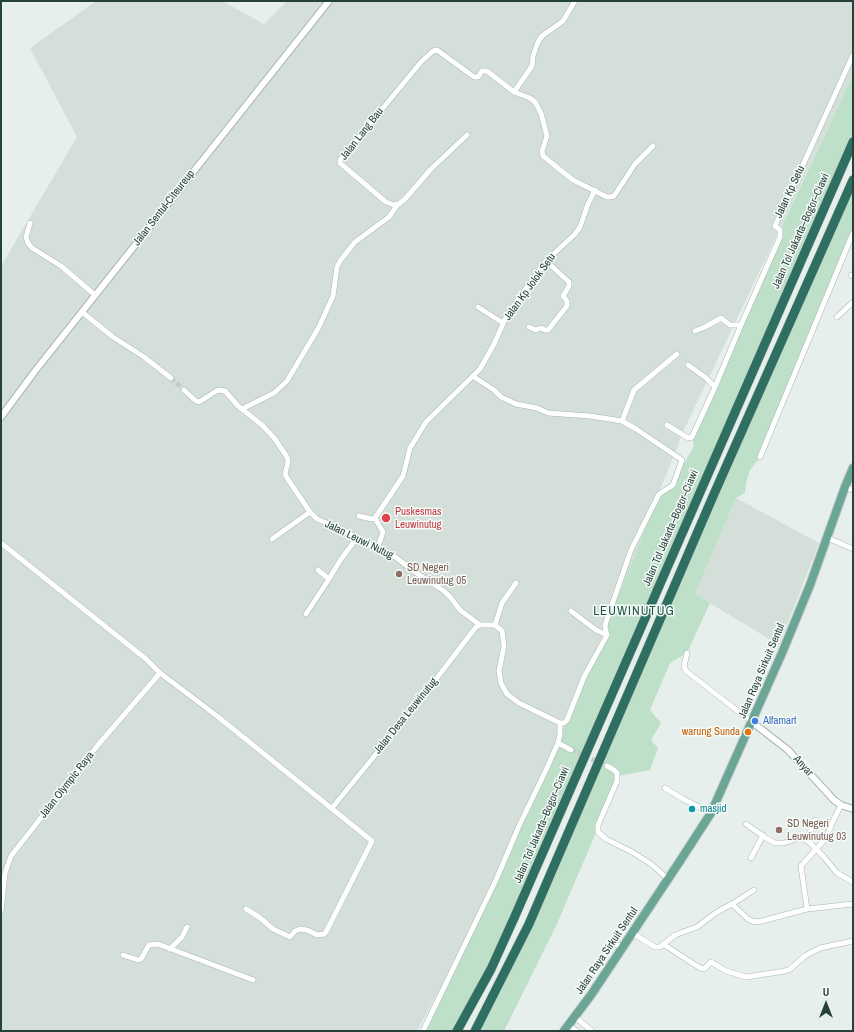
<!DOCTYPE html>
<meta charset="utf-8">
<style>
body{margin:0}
#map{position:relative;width:854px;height:1032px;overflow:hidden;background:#e6efeb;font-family:"Archivo Narrow",sans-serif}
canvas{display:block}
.frame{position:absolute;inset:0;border:2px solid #24423a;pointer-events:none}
.north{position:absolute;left:806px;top:984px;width:40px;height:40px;-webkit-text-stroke:3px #f7fbf9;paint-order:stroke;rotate:0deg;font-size:11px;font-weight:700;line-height:16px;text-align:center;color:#24423a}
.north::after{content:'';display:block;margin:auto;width:14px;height:18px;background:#24423a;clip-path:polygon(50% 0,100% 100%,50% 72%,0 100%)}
</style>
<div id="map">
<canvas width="854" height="1032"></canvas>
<div class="frame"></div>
<div class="north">U</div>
</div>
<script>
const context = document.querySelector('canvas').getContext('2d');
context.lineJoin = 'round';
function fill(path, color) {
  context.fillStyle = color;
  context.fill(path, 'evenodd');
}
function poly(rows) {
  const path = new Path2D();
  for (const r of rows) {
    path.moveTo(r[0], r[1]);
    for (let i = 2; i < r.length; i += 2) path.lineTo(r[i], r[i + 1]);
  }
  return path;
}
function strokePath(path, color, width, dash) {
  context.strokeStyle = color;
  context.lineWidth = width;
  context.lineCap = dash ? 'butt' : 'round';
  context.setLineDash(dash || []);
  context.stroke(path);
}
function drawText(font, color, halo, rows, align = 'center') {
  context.font = font + ' "Archivo Narrow",sans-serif';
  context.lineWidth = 3;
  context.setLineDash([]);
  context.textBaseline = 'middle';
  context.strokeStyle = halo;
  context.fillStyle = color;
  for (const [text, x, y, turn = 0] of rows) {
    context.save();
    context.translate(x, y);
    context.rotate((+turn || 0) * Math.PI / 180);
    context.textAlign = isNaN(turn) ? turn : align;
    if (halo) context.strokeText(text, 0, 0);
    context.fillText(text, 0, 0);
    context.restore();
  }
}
const built = poly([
 [96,1,222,1,264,24,287,1,853,1,853,75,683,432,567,726,461,950,417,1031,1,1031,1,266,77,137,30,48],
 [736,498,819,543,779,645,695,594]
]);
const green = poly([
 [853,75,853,142,525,894,457,1031,423,1031,546,770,589,670,607,635,605,629,659,494,670,488,682,460,685,462,694,446,692,437,780,237,780,230],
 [853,180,853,233,760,457,750,470,746,483,745,493,736,498,695,594,710,603,687,653,670,663,650,710,661,723,651,740,658,748,650,770,618,776,598,828,556,926,504,1031,475,1031,505,974]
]);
const minorTunnel = poly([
 [171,378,184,390],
 [571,750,607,766]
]);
const minor = poly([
 [514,92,532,66,533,56,538,42,542,36,563,21,575,1],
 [467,135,431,169,405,199,399,204,394,205,386,202,340,163,340,160,421,62,433,51,437,50,474,77,478,77,482,71,487,71,514,92,530,98,535,102,541,113,547,136,542,151,543,156,573,180,607,197,610,197,614,196,635,164,653,146],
 [30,223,26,237,28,243,32,248,61,266,95,295],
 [851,275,853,276],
 [478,307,503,323],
 [82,312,113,337,144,357,171,378],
 [837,317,853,302],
 [529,327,536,330,541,328,545,330,548,330,567,306,567,301,563,296,569,286,569,282,546,261],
 [695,331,705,327,721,318,730,325,741,325,780,237,780,230,775,226,853,55],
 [715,387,741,325],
 [184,390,196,401,199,402,218,390,225,391,238,406,262,425,275,439,287,457,288,462,285,474,287,478,310,512,317,519,341,529,363,542,369,545,378,547,394,556,415,572,444,591,451,598,460,610,480,625],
 [242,409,274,393,287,381,319,327,333,296,337,267,340,261,355,242,389,217,398,204],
 [622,421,634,390,677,354],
 [667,425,688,438,692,437,715,387,705,377,688,365],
 [760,457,853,233],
 [845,487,853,490],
 [359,516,372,519,375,518,403,476,410,448,426,422,480,369,494,344,507,315,546,261,575,234,580,227,588,204,595,190],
 [375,518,383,532,378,547],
 [828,538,853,549],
 [272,539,310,512],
 [1,543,146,659,160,673,217,716,372,841,326,932,324,934,317,935,307,930,300,929,295,931,290,937,273,929,259,917,246,909],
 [318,570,329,579],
 [571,611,596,630,607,635],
 [306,614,329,579,341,559,357,538],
 [495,625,502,603,516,583],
 [687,653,684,666,686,671,752,722],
 [560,723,560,734,558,743,571,750],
 [607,766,614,770,617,773,617,781,598,825,598,832,606,839,632,852,651,864,668,879],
 [665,788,683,799,711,813],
 [332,808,420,700,476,627,480,625,495,625,502,631,504,646,499,671,501,683,507,694,519,703,560,723,564,723,567,720,584,677,607,635,605,627,606,622,631,550,659,494,673,485,682,460,636,429,622,421,590,416,548,413,537,408,516,404,501,397,494,390,474,377],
 [746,824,766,838,775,843,784,843,793,840,799,836,803,838,810,843,824,857,837,873,853,882],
 [807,840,815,820],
 [751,858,763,835],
 [732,904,754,890],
 [807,909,801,866,826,838,833,821,841,805],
 [1,911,5,873,11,856,98,745,160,673],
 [632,933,655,947,660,947,675,935,697,927,717,912,732,904,748,919,752,921,758,922,807,909,853,904],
 [611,942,622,947],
 [663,944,700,968,704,969,711,962,726,971,746,977,785,971,790,969,805,956,820,948,853,941],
 [170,949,182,937,187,927],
 [123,955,138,960,141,959,149,945,158,944,253,980],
 [575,1017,592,1031],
 [569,1026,577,1031],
 [423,1031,496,880,519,826,546,770,558,743]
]);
const tertiary = poly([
 [1,417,35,371,329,1],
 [752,722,788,750,834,800,841,805,853,809]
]);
const primary = poly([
 [564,1031,591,995,680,861,711,813,782,653,810,585,845,487,853,468]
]);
const motorway = poly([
 [457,1031,491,969,515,916,853,142],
 [475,1031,529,924,714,494,853,180]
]);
const markers = [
 [386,518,5,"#e0444e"],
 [399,574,4,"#8d6e63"],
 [755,721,4,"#3f7fe0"],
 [748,732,4,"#e8710a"],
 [692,809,4,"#0f9aa8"],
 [779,830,4,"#8d6e63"]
];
const streetNames = [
 ["Jalan Lang Bau",362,134,-52],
 ["Jalan Kp Setu",790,192,-65],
 ["Jalan Sentul-Citeureup",164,208,-52],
 ["Jalan Tol Jakarta–Bogor–Ciawi",801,231,-66],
 ["Jalan Kp Jolok Setu",530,287,-54],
 ["Jalan Tol Jakarta–Bogor–Ciawi",671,528,-67],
 ["Jalan Leuwi Nutug",359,540,26],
 ["Jalan Raya Sirkuit Sentul",762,671,-67],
 ["Jalan Desa Leuwinutug",406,716,-51],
 ["Anyar",803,766,48],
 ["Jalan Olympic Raya",67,785,-52],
 ["Jalan Tol Jakarta–Bogor–Ciawi",542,825,-67],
 ["Jalan Raya Sirkuit Sentul",607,951,-56]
];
const healthNames = [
 ["Puskesmas",395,512],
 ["Leuwinutug",395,525]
];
const educationNames = [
 ["SD Negeri",407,568],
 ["Leuwinutug 05",407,581],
 ["SD Negeri",787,824],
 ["Leuwinutug 03",787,837]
];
const shopNames = [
 ["Alfamart",763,721]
];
const foodNames = [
 ["warung Sunda",740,732]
];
const cultureNames = [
 ["masjid",700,809]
];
const quarterNames = [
 ["LEUWINUTUG",634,612]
];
fill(built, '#d4dfda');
fill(green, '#bfe0c8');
strokePath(minorTunnel, '#bfccc8', 5, [5, 2.5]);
strokePath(minor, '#a8b8b2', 6);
strokePath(tertiary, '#a8b8b2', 8);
strokePath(primary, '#c2cac8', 10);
strokePath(motorway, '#c2cac8', 10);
strokePath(minor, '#fff', 5);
strokePath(tertiary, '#fff', 6);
strokePath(primary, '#6aa596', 8);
strokePath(motorway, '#2f6f62', 9);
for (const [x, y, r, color] of markers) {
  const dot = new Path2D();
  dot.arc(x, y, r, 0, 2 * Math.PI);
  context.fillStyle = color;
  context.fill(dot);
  strokePath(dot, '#f7fbf9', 1.5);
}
drawText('11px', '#24423a', '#f7fbf9', streetNames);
drawText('11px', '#be3a42', '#f7fbf9', healthNames, 'left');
drawText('11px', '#785e54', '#f7fbf9', educationNames, 'left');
drawText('11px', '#366cbe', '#f7fbf9', shopNames, 'left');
drawText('11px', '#c56008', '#f7fbf9', foodNames, 'right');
drawText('11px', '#0d838f', '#f7fbf9', cultureNames, 'left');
context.letterSpacing = '1px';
drawText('13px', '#1f5548', '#f7fbf9', quarterNames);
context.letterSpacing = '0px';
</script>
